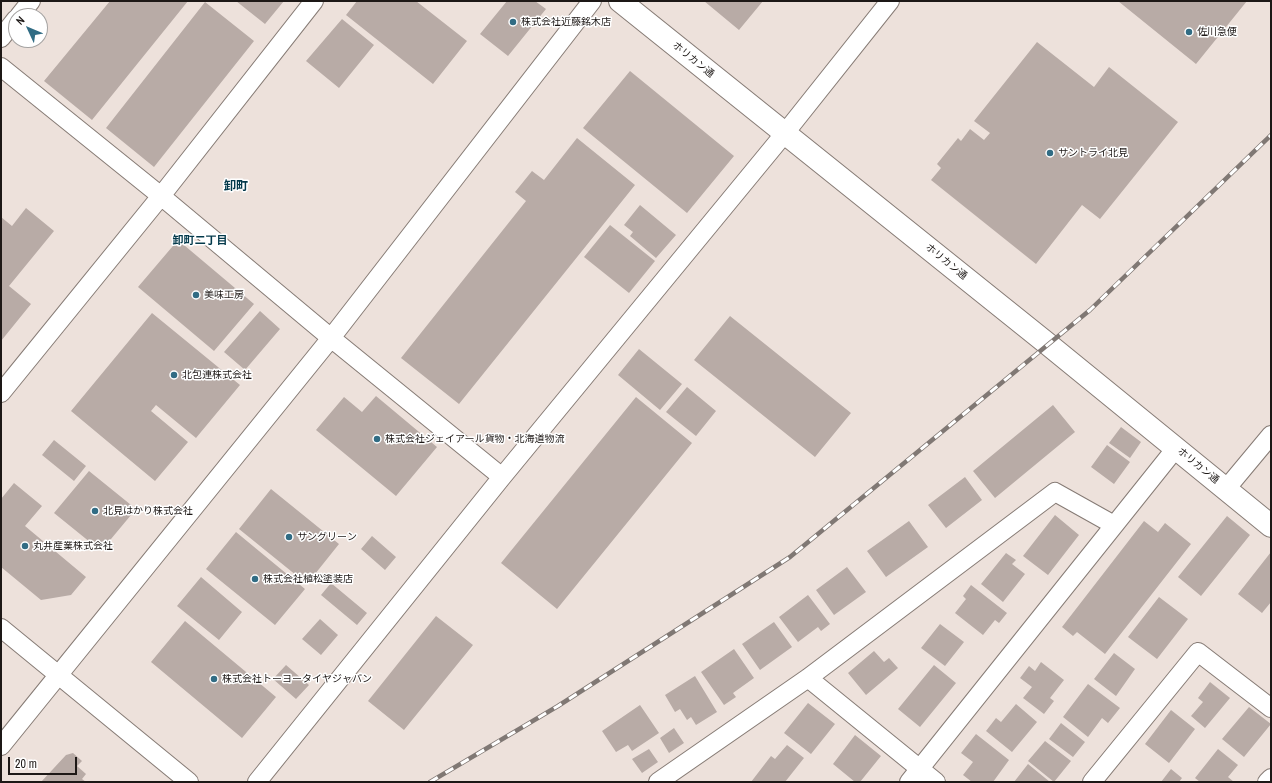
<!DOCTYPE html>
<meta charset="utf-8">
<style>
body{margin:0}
#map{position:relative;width:1272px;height:783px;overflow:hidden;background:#ede1db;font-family:"Archivo Narrow",sans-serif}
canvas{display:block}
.frame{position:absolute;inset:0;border:2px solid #1d1816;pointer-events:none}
.north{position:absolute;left:8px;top:8px;width:40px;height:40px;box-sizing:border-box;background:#fff;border:1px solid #a5a3a2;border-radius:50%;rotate:314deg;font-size:11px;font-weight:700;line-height:16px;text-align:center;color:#1d1816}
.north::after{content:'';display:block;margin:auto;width:14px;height:18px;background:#316c84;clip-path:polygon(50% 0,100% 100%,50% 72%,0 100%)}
.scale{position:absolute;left:8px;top:757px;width:69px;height:18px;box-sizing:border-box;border:2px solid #1d1816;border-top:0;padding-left:5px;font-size:12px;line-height:14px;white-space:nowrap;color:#1d1816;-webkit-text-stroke:3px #fff;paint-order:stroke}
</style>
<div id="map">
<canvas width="1272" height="783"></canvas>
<div class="frame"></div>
<div class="north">N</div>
<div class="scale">20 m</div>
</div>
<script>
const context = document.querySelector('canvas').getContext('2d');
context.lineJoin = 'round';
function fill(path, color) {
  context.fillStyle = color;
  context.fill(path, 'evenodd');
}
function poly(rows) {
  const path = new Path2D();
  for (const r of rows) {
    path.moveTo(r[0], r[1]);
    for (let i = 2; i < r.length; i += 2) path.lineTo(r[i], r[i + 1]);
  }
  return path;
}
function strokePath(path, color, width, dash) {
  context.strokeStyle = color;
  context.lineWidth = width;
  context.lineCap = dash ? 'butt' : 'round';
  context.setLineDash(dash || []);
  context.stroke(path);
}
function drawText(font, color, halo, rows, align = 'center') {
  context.font = font + ' "Archivo Narrow","Noto Sans JP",sans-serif';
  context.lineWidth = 3;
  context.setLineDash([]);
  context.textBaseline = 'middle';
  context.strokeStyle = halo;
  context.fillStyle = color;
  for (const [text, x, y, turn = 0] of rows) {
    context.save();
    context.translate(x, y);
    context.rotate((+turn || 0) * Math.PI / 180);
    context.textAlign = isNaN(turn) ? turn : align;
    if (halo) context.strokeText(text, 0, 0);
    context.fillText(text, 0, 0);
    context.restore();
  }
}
const building = poly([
 [110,1,188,1,92,120,44,81],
 [236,1,284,1,265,24],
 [357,1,416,1,467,41,433,84,346,15],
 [507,1,535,1,546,9,508,56,480,34],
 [704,1,763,1,739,30],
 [1118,1,1247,1,1196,64],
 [205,2,254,41,154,167,106,128],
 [342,19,374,45,339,88,306,61],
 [1037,42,1094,87,1109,67,1178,122,1100,219,1082,205,1036,264,931,180,941,168,937,164,958,138,961,141,970,129,984,140,990,133,974,121],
 [630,71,734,156,687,213,583,128],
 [577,138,635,185,459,404,401,358,526,201,515,192,532,171,544,180],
 [640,205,676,235,656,258,630,236,633,232,624,225],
 [26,208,54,231,9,286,31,304,1,341,1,217,12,226],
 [610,225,655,261,629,293,584,257],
 [178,240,254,304,214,351,138,287],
 [260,311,280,329,245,370,224,352],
 [152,313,240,385,196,438,156,405,151,411,188,442,155,481,71,411],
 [730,316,851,413,815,457,694,360],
 [639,349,682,384,660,410,618,375],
 [687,387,716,411,696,436,666,412],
 [376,396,437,447,396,496,316,430,344,397,362,412],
 [636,397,692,443,557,609,501,563],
 [1053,405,1075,432,995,498,973,471],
 [1121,427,1141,442,1130,458,1109,443],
 [54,440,86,466,74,481,42,455],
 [1107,445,1130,462,1114,484,1091,467],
 [89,471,136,509,101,551,54,513],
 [965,477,982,500,946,528,928,505],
 [14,483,42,506,25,526,86,577,71,595,41,600,1,567,1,499],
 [271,489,339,544,307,584,239,529],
 [1055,515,1079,535,1048,575,1023,556],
 [1227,516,1250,535,1201,596,1178,577],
 [909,521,928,547,886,577,867,551],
 [1144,521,1158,532,1165,523,1191,544,1105,654,1077,632,1073,636,1062,627],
 [236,532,305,589,275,625,206,569],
 [372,536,396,557,385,570,361,549],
 [1271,552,1271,602,1262,613,1238,594],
 [1006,553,1016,560,1012,564,1025,574,1003,602,981,584],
 [847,567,866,592,834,615,816,590],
 [201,577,242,612,219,640,177,606],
 [331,583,367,613,357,625,321,595],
 [971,585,1007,613,999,623,995,620,983,635,955,613,966,599,963,596],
 [808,595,830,624,821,631,818,627,798,642,779,617],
 [1159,597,1188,619,1157,659,1128,637],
 [436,616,473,645,404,730,368,701],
 [320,619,338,635,321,655,302,639],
 [185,621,276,697,242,738,151,662],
 [774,622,792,647,760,670,742,644],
 [940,624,964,642,945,666,921,648],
 [734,649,754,678,733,693,736,697,724,705,701,672],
 [874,651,884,662,889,658,898,668,866,695,848,673],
 [1114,653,1135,669,1116,696,1094,679],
 [1041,662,1064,680,1050,698,1054,701,1044,714,1023,698,1032,687,1020,678,1029,666,1035,671],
 [286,665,309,685,296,699,273,679],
 [934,665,956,683,920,727,898,709],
 [695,676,717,712,696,725,691,717,687,720,680,709,675,712,665,695],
 [1210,682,1230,698,1205,728,1191,716,1203,702,1198,698],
 [1088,684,1120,708,1108,723,1102,718,1088,737,1063,717],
 [808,703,835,724,811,754,784,733],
 [1016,704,1037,722,1012,752,986,731,996,718,1001,722],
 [640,705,659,733,632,751,628,745,616,752,602,731],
 [1249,707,1271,724,1244,757,1222,739],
 [1171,710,1195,729,1169,763,1145,744],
 [1061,723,1085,742,1073,757,1049,739],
 [674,728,684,743,669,753,660,738],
 [976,734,1009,760,993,782,972,782,963,775,973,762,961,753],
 [855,735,881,756,860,782,855,782,833,764],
 [1045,741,1071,761,1054,782,1028,761],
 [787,745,804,758,785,782,751,782,771,756,775,759],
 [649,749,658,762,642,773,632,759],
 [1218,749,1238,765,1228,777,1234,782,1200,782,1195,778],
 [73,753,82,761,77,766,86,774,82,779,86,782,41,782,66,755],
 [1028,764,1050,782,1014,782],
 [1171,769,1182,778,1179,782,1161,782]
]);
const street = poly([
 [19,16,31,1],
 [1,38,16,19],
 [1,67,161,196,331,338,502,477],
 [1,393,161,196,314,1],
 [1226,489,1271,435],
 [1,628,189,782],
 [808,678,936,782],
 [1,746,331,338,592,1],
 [257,782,502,477,785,133,890,1],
 [658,782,808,678,1055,492,1114,525],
 [909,782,1176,448],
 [1092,782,1198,652,1271,708],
 [1267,782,1271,778]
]);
const secondary = poly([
 [620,1,1049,345,1271,526]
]);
const rail = poly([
 [430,782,558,706,790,557,1090,310,1271,135]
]);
const markers = [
 [513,22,4,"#316c84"],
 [1189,32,4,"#316c84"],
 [1050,153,4,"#316c84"],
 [196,295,4,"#316c84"],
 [174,375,4,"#316c84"],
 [377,439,4,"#316c84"],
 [95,511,4,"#316c84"],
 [289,537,4,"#316c84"],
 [25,546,4,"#316c84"],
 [255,579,4,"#316c84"],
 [214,679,4,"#316c84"]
];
const poiNames = [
 ["株式会社近藤銘木店",521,22],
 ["佐川急便",1197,32],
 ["サントライ北見",1058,153],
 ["美味工房",204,295],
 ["北包連株式会社",182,375],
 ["株式会社ジェイアール貨物・北海道物流",385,439],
 ["北見はかり株式会社",103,511],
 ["サングリーン",297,537],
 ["丸井産業株式会社",33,546],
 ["株式会社植松塗装店",263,579],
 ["株式会社トーヨータイヤジャパン",222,679]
];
const streetNames = [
 ["ホリカン通",693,60,39],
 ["ホリカン通",946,262,39],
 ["ホリカン通",1198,466,39]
];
const neighbourhoodNames = [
 ["卸町二丁目",200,241]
];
const quarterNames = [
 ["卸町",236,187]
];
fill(building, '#b8aba6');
strokePath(street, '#867b75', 20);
strokePath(secondary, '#867b75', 24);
strokePath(street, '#fff', 18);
strokePath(secondary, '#fff', 22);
strokePath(rail, '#807874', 4.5);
strokePath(rail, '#fff', 3, [9]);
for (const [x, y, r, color] of markers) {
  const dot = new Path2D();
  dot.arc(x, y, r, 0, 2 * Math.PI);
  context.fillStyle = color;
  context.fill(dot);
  strokePath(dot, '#fff', 1.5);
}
drawText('10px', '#1d1816', '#fff', poiNames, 'left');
drawText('10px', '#1d1816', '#fff', streetNames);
drawText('bold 11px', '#03394b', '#fff', neighbourhoodNames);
drawText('bold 12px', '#03394b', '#fff', quarterNames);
</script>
